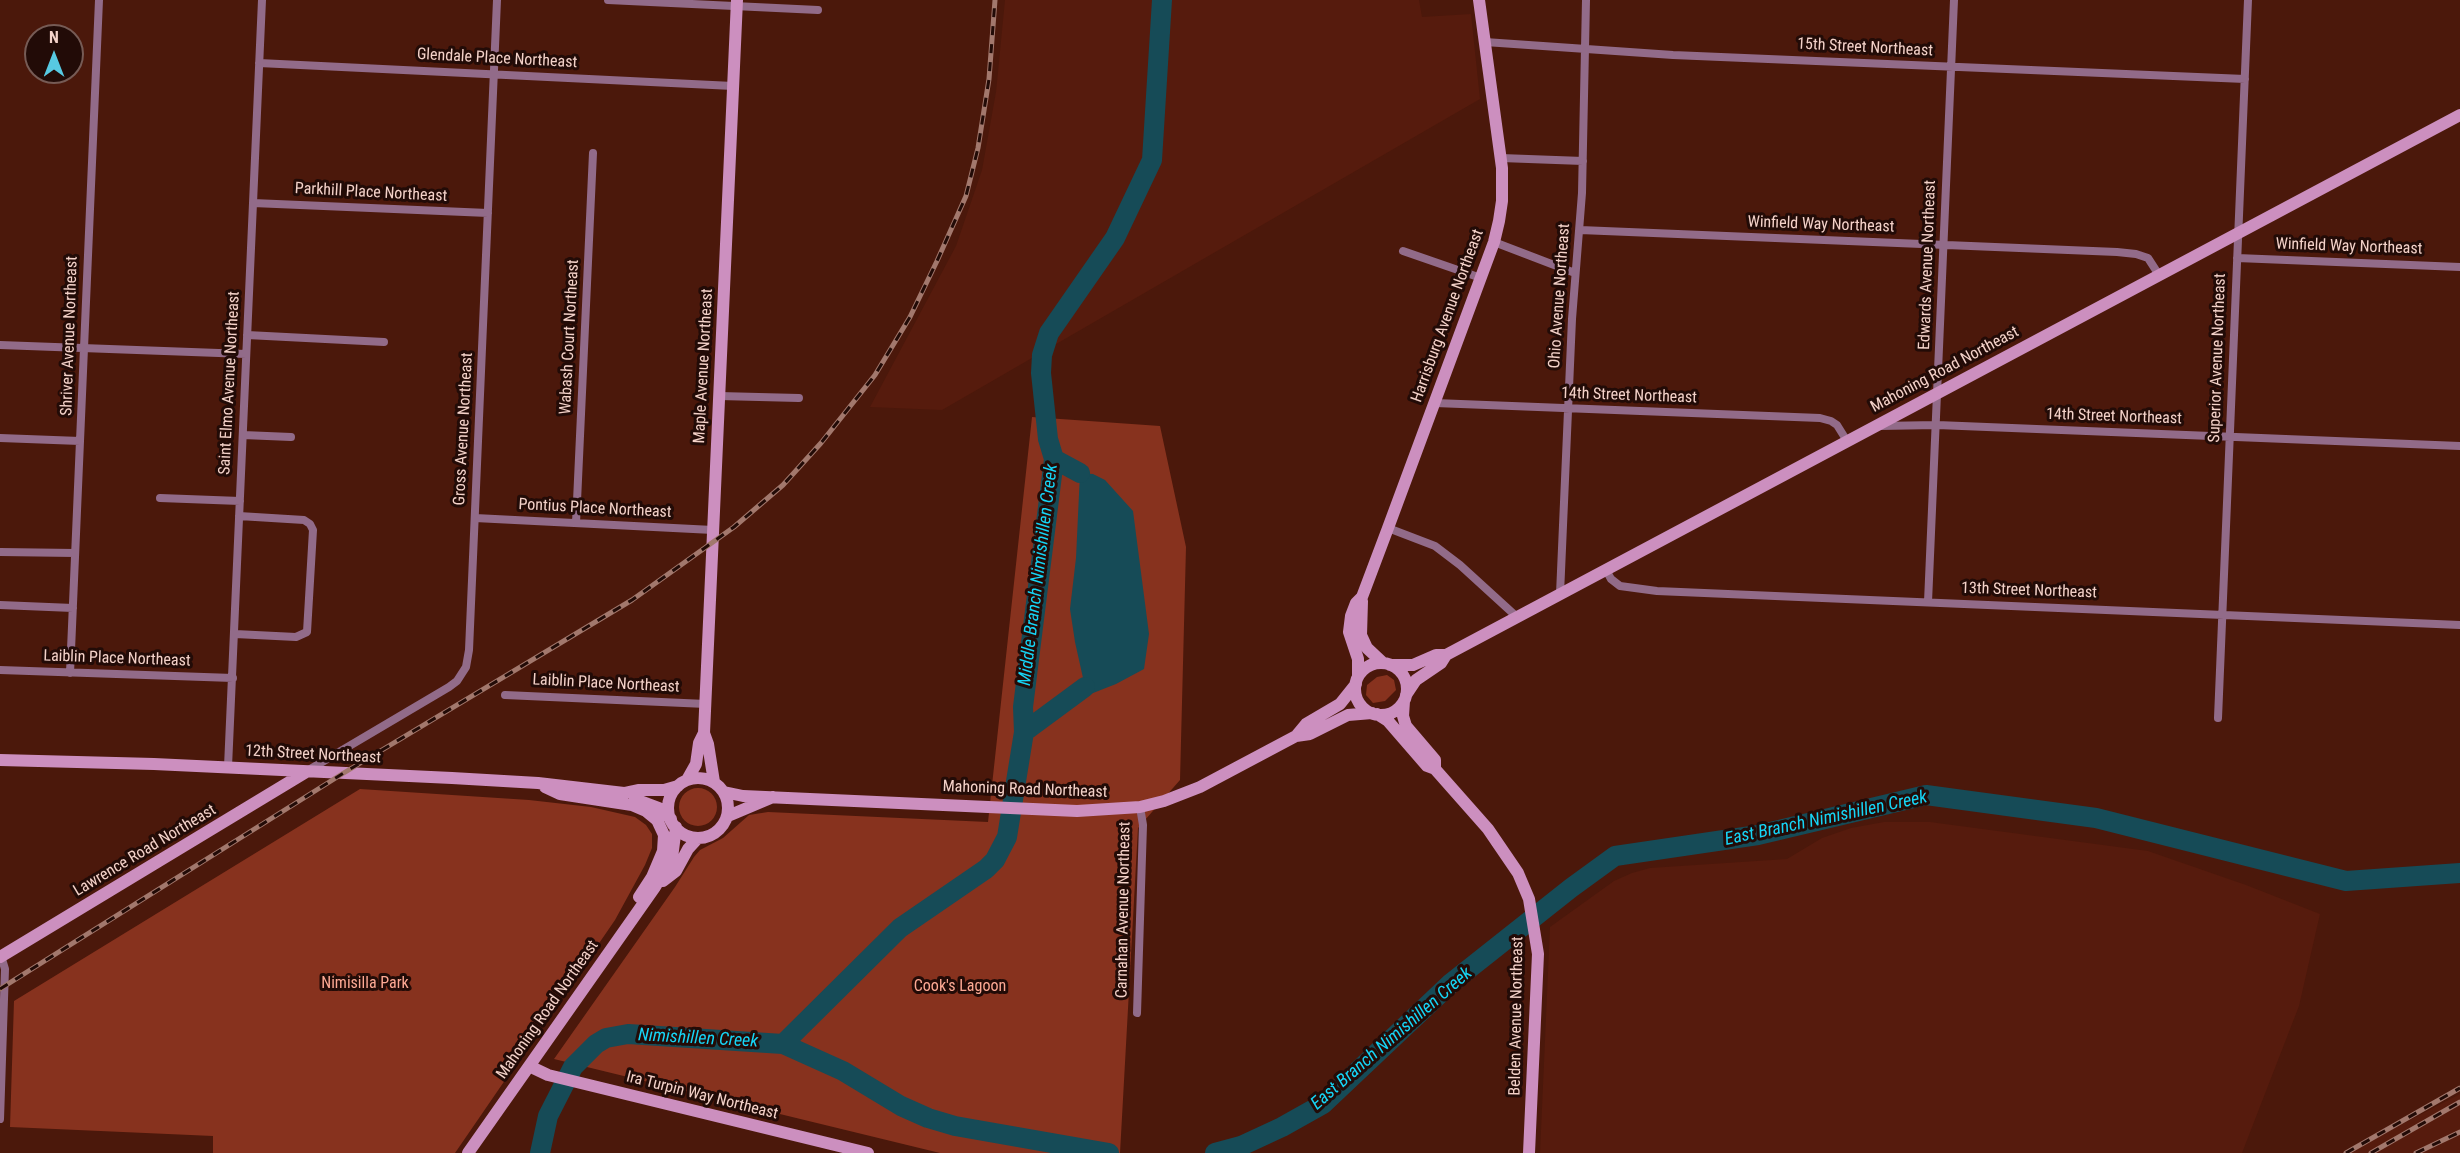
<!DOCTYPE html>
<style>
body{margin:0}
#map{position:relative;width:2460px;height:1153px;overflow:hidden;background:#4b180b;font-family:"Roboto Condensed",sans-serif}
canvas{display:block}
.north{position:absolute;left:24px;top:24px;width:60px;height:60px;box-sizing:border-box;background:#220b07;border:2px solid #765b55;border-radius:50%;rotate:0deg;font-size:16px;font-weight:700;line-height:24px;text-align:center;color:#f4d2c9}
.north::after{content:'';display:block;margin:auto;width:21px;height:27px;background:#57c9e2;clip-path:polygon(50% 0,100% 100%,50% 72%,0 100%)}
</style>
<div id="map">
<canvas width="2460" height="1153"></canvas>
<div class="north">N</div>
</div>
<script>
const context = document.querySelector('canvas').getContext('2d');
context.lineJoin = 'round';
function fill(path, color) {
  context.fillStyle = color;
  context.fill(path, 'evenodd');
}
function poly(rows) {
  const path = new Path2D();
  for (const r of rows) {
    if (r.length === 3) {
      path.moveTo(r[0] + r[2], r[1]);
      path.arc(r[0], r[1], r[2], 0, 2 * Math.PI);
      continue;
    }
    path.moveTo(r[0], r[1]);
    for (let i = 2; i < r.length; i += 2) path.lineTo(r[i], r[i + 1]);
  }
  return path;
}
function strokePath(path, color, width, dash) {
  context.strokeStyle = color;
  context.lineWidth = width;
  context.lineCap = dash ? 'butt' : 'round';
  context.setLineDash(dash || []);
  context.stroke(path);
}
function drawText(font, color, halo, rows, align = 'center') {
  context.font = font + ' "Roboto Condensed",sans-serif';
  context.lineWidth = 6;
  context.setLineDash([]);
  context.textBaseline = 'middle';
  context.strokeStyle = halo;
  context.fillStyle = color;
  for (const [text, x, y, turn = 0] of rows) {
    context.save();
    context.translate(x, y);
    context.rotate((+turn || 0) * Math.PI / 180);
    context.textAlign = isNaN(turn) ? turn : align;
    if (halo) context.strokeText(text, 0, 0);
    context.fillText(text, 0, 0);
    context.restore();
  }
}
const built = poly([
 [1005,0,1419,0,1422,17,1471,14,1480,99,942,410,870,407,956,246,982,170,996,92],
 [1884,822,1930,822,2148,851,2246,885,2320,914,2299,1006,2242,1153,1540,1153,1550,927,1614,881,1632,873,1650,868,1787,859,1822,838,1851,828],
 [2460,1094,2460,1153,2347,1153]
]);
const green = poly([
 [1032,417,1160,426,1186,547,1180,780,1138,828,1120,1153,940,1153,554,1059,675,887,694,857,700,850,723,838,749,815,768,812,988,822],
 [1387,675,1394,680,1396,690,1385,701,1373,703,1366,695,1367,685,1377,677],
 [698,807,19],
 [360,789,529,800,591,807,635,817,646,825,652,834,652,848,645,865,615,920,455,1153,213,1153,213,1136,10,1127,14,1001]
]);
const water = poly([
 [1080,473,1093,474,1105,480,1133,511,1149,634,1144,669,1116,684,1088,695,1085,687,1075,642,1070,609,1076,558]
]);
const river = poly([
 [1054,459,1080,473],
 [1024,732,1085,687],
 [783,1044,900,928,986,869,995,860,1007,837,1024,732,1023,707,1054,459,1048,439,1041,373,1042,355,1049,333,1115,238,1152,160,1162,0],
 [540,1153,548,1116,573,1067,596,1044,606,1038,628,1034,783,1044,843,1071,901,1106,928,1118,955,1126,1109,1153],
 [1215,1153,1241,1146,1282,1127,1323,1104,1451,983,1571,888,1615,856,1758,835,1926,795,2096,818,2346,881,2460,873]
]);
const street = poly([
 [608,0,818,10],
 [1485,42,1673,55,2245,79],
 [259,63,733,86],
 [1501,158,1583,161],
 [253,203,488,213],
 [1580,230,2117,252,2136,254,2148,258,2159,275],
 [1494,242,1575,273],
 [1403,251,1481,278],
 [2237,258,2460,267],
 [247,335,384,342],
 [0,345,246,354],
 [719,396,799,398],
 [1435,403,1820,418,1831,421,1837,425,1847,441],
 [1879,426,1937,425,2460,446],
 [243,435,291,437],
 [0,438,80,441],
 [160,498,240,501],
 [475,518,713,530],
 [576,523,593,153],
 [1388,528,1435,546,1460,565,1517,617],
 [0,552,75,553],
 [1606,570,1611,579,1620,586,1657,591,2460,625],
 [1560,594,1572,319,1582,193,1586,0],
 [1928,602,1954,0],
 [0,605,73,608],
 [235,634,296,637,307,632,313,530,310,524,304,520,239,516],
 [0,670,233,678],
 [70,673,99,0],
 [505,695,706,704],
 [2218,718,2248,0],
 [228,767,262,0],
 [307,771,449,687,457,681,466,667,469,650,497,0],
 [1137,1013,1143,825,1140,807],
 [0,1119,5,969,1,956]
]);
const secondary = poly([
 [1362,601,1361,635,1367,648,1383,663],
 [1381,689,26],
 [1390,665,1413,665,1436,655,1446,655],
 [1358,677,1358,659,1349,632,1351,616,1356,603,1362,597,1388,528,1494,242,1499,221,1502,201,1502,168,1479,0],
 [1406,695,1416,680,1441,663,1446,655,2460,115],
 [1404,701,1403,716,1406,726,1435,760,1435,769],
 [1377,714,1388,721,1427,766,1435,769,1488,829,1518,873,1529,899,1538,954,1529,1153],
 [1296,736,1310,734,1348,715,1372,713],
 [0,760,154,764,452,778,538,783,624,793,638,790,664,790,678,786],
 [698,808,30],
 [687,780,696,764,699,743,704,733],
 [714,782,708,744,704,733,737,0],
 [545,787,560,794,632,805,646,811,657,820,664,835,663,851,652,877,639,897],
 [724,792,743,796,1077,811,1140,807,1164,801,1200,787,1296,736,1306,724,1340,704,1356,684],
 [635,799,659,808,671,819],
 [728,816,773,797],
 [663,881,676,871,688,849,698,838],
 [0,957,306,772],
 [529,1066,548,1075,868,1153],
 [468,1153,655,887,672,858,676,827]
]);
const rail = poly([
 [0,989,342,774,632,600,734,527,783,485,821,443,875,375,910,317,937,261,966,196,978,148,989,79,995,0],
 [2346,1153,2460,1088],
 [2371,1153,2460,1102],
 [2416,1153,2460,1132]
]);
const streetNames = [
 ["15th Street Northeast",1865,48,3],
 ["Glendale Place Northeast",497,59,3],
 ["Parkhill Place Northeast",371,193,3],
 ["Winfield Way Northeast",1821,225,2],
 ["Winfield Way Northeast",2349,247,2],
 ["Edwards Avenue Northeast",1928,265,-88],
 ["Ohio Avenue Northeast",1560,296,-86],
 ["Harrisburg Avenue Northeast",1448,316,-70],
 ["Shriver Avenue Northeast",70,336,-88],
 ["Wabash Court Northeast",570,337,-87],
 ["Superior Avenue Northeast",2218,358,-88],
 ["Maple Avenue Northeast",704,366,-87],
 ["Mahoning Road Northeast",1945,370,-28],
 ["Saint Elmo Avenue Northeast",230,383,-87],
 ["14th Street Northeast",1629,396,2],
 ["14th Street Northeast",2114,417,2],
 ["Gross Avenue Northeast",464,429,-87],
 ["Pontius Place Northeast",595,509,3],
 ["13th Street Northeast",2029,591,2],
 ["Laiblin Place Northeast",117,659,2],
 ["Laiblin Place Northeast",606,684,3],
 ["12th Street Northeast",313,755,3],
 ["Mahoning Road Northeast",1025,790,2],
 ["Lawrence Road Northeast",145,851,-31],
 ["Carnahan Avenue Northeast",1124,910,-89],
 ["Mahoning Road Northeast",548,1010,-55],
 ["Belden Avenue Northeast",1517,1016,-89],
 ["Ira Turpin Way Northeast",702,1096,14]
];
const parkNames = [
 ["Nimisilla Park",365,984],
 ["Cook's Lagoon",960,987]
];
const waterNames = [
 ["Middle Branch Nimishillen Creek",1039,575,-83],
 ["East Branch Nimishillen Creek",1826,819,-12],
 ["Nimishillen Creek",698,1039,3],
 ["East Branch Nimishillen Creek",1392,1039,-41]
];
fill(built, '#561b0d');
fill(green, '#87321e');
fill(water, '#164b57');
strokePath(river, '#164b57', 20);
strokePath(street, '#926b89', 8);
strokePath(secondary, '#cc8fbf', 12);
strokePath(rail, '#a2786d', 5);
strokePath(rail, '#220b07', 3, [9]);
drawText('16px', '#f4d2c9', '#220b07', streetNames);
drawText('16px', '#fda994', '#220b07', parkNames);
drawText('italic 18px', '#16d5f6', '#220b07', waterNames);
</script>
